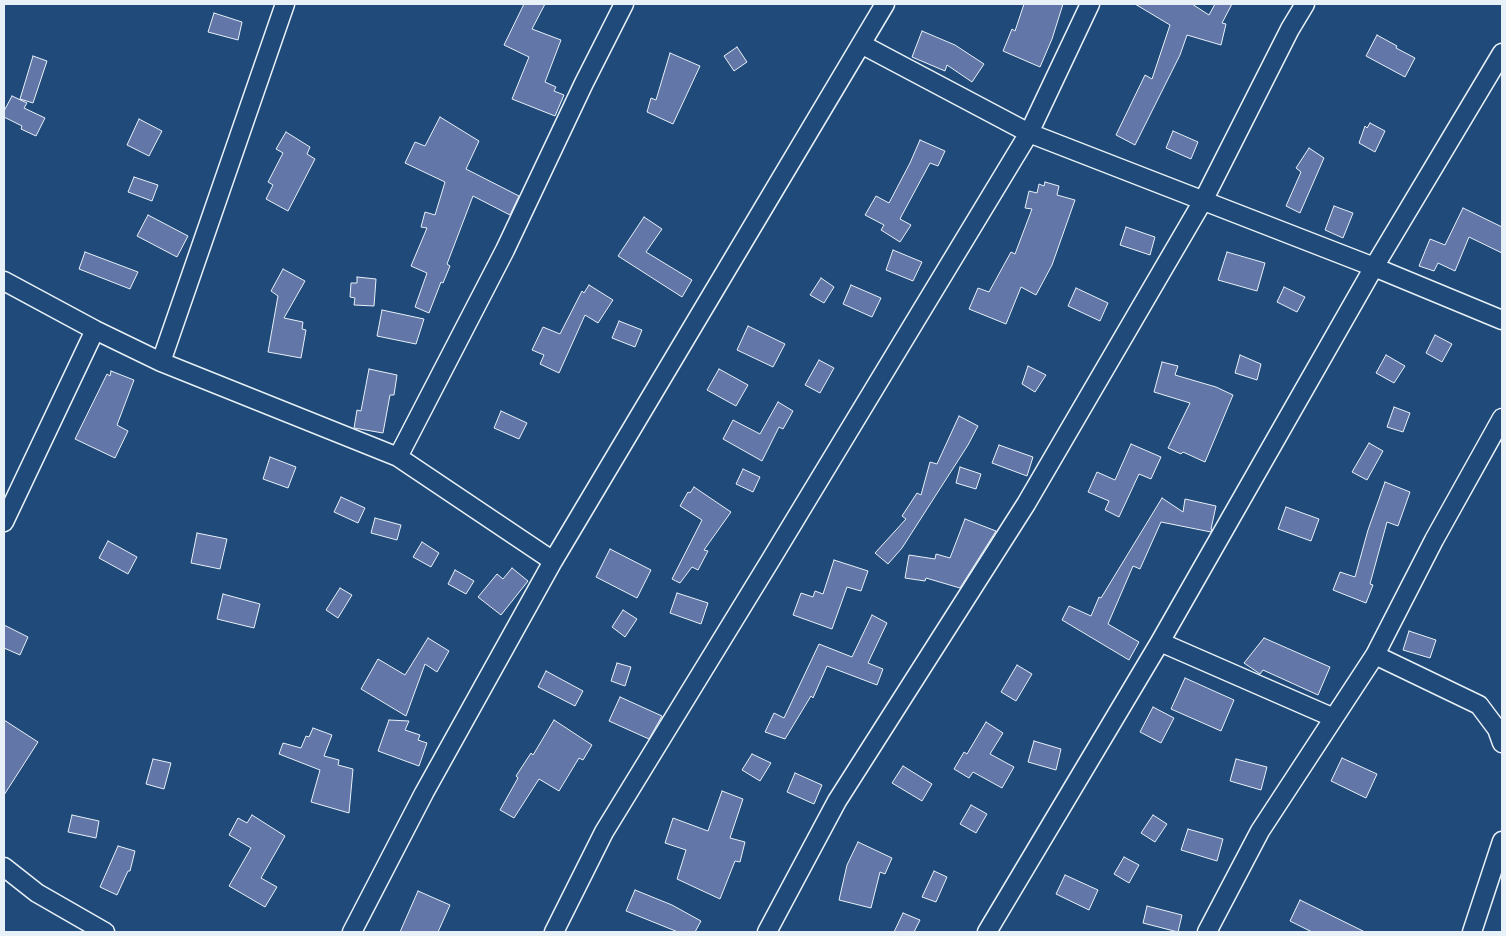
<!DOCTYPE html>
<style>
body{margin:0}
#map{position:relative;width:1506px;height:936px;overflow:hidden;background:#1f4a7a;font-family:"Balsamiq Sans",sans-serif}
canvas{display:block}
.frame{position:absolute;inset:0;border:5px solid #e8f1f8;pointer-events:none}
</style>
<div id="map">
<canvas width="1506" height="936"></canvas>
<div class="frame"></div>
</div>
<script>
const context = document.querySelector('canvas').getContext('2d');
context.lineJoin = 'round';
function fill(path, color) {
  context.fillStyle = color;
  context.fill(path, 'evenodd');
}
function poly(rows) {
  const path = new Path2D();
  for (const r of rows) {
    path.moveTo(r[0], r[1]);
    for (let i = 2; i < r.length; i += 2) path.lineTo(r[i], r[i + 1]);
  }
  return path;
}
function strokePath(path, color, width, dash) {
  context.strokeStyle = color;
  context.lineWidth = width;
  context.lineCap = dash ? 'butt' : 'round';
  context.setLineDash(dash || []);
  context.stroke(path);
}
const building = poly([
 [524,4,545,4,532,29,561,40,545,82,556,87,554,91,564,95,555,116,512,99,529,57,504,45,524,4],
 [1024,4,1063,4,1052,39,1040,67,1003,51,1012,29,1015,31,1024,4],
 [1135,4,1192,4,1209,15,1215,4,1232,4,1222,23,1226,24,1221,45,1187,35,1180,55,1135,145,1116,135,1145,75,1152,79,1170,25,1135,4],
 [214,13,242,22,238,40,208,32,214,13],
 [922,31,955,45,984,64,972,82,947,65,945,71,912,57,922,31],
 [1377,35,1397,46,1396,48,1415,58,1405,77,1366,56,1377,35],
 [737,47,747,62,734,71,724,56,737,47],
 [670,53,700,66,673,124,647,112,651,98,656,100,670,53],
 [33,56,47,61,33,103,20,99,33,56],
 [12,96,27,103,24,108,45,118,36,136,21,129,22,126,4,117,4,111,12,96],
 [440,117,479,141,466,169,519,196,510,215,473,196,447,264,450,266,443,283,441,282,429,313,415,307,427,273,411,266,427,228,421,227,425,212,435,215,445,182,405,163,415,142,425,146,440,117],
 [139,119,162,131,149,156,127,145,139,119],
 [1370,123,1385,131,1375,152,1359,143,1365,126,1367,128,1370,123],
 [1173,131,1198,142,1191,159,1166,148,1173,131],
 [286,132,310,147,307,154,315,159,288,211,266,199,273,185,268,182,283,153,276,149,286,132],
 [920,140,945,151,938,166,930,163,902,215,900,219,911,225,900,242,881,230,884,225,865,215,876,196,889,203,910,163,920,140],
 [1309,148,1324,158,1300,213,1286,206,1301,172,1296,168,1309,148],
 [134,177,158,185,152,201,128,192,134,177],
 [1045,182,1059,186,1057,195,1075,200,1052,265,1036,295,1021,287,1006,324,969,309,978,288,989,292,1011,252,1015,254,1032,209,1025,208,1029,191,1037,193,1039,184,1044,186,1045,182],
 [1334,206,1353,213,1343,238,1325,230,1334,206],
 [1463,208,1502,227,1502,253,1469,237,1455,271,1438,263,1434,271,1419,266,1430,239,1445,245,1463,208],
 [148,215,188,236,177,257,137,236,148,215],
 [644,217,662,229,646,252,692,280,682,297,618,256,644,217],
 [1126,227,1155,237,1150,255,1120,245,1126,227],
 [893,250,922,262,913,281,886,270,893,250],
 [85,252,138,272,130,289,79,269,85,252],
 [1227,252,1265,263,1257,291,1218,280,1227,252],
 [283,269,305,281,284,318,303,322,302,329,306,330,301,358,268,352,278,296,271,291,283,269],
 [357,277,376,279,374,306,354,305,355,298,350,297,351,283,357,283,357,277],
 [821,278,834,287,824,303,810,295,821,278],
 [589,285,613,300,598,323,585,315,559,373,540,364,544,355,532,350,543,327,560,334,582,291,584,293,589,285],
 [851,285,881,298,872,317,843,304,851,285],
 [1284,287,1305,297,1297,312,1277,302,1284,287],
 [1076,288,1108,303,1100,321,1068,306,1076,288],
 [382,310,424,319,416,344,377,336,382,310],
 [619,321,642,330,635,347,612,338,619,321],
 [748,326,785,344,773,367,737,350,748,326],
 [1435,335,1452,344,1442,362,1426,353,1435,335],
 [1240,355,1261,364,1257,380,1235,373,1240,355],
 [1386,355,1405,366,1394,383,1376,373,1386,355],
 [819,360,834,368,820,393,805,385,819,360],
 [1162,362,1178,366,1175,375,1216,387,1233,395,1205,462,1183,452,1181,454,1168,448,1190,403,1154,392,1162,362],
 [1028,366,1046,375,1035,392,1022,384,1028,366],
 [369,369,397,375,394,395,390,395,383,433,354,428,357,410,361,411,369,369],
 [719,369,748,385,736,406,707,390,719,369],
 [111,371,134,380,117,425,128,431,115,458,75,439,107,374,110,376,111,371],
 [778,402,793,411,783,429,779,427,762,461,723,439,733,420,760,434,778,402],
 [1394,407,1410,413,1403,432,1387,427,1394,407],
 [501,411,527,423,519,439,494,428,501,411],
 [959,416,978,426,968,445,902,548,888,564,875,553,906,519,902,516,917,493,921,495,930,462,937,464,959,416],
 [1369,443,1383,451,1367,480,1352,472,1369,443],
 [1131,444,1161,457,1151,479,1139,474,1119,517,1105,510,1109,501,1088,492,1097,472,1115,480,1131,444],
 [999,445,1033,457,1027,476,992,463,999,445],
 [270,457,296,467,288,488,263,479,270,457],
 [960,467,981,474,976,489,956,483,960,467],
 [743,469,760,477,753,492,736,484,743,469],
 [1385,482,1410,492,1398,526,1387,522,1370,584,1373,585,1366,603,1333,590,1340,572,1355,577,1368,530,1385,482],
 [694,487,731,512,704,550,708,551,698,570,692,567,680,583,672,579,702,520,680,506,688,492,690,493,694,487],
 [341,497,365,508,358,523,334,512,341,497],
 [1162,498,1183,512,1185,499,1216,506,1211,529,1212,530,1211,532,1161,522,1140,569,1133,566,1108,624,1139,642,1129,660,1062,620,1069,606,1091,616,1099,597,1101,598,1162,498],
 [1286,507,1319,519,1311,541,1278,529,1286,507],
 [375,518,401,525,397,540,371,533,375,518],
 [965,519,996,531,960,588,926,578,925,581,905,578,909,555,935,559,936,554,950,558,965,519],
 [197,533,227,539,220,569,191,563,197,533],
 [108,541,137,557,128,574,99,558,108,541],
 [422,542,439,553,431,567,413,557,422,542],
 [610,549,651,570,637,598,596,577,610,549],
 [834,560,868,571,861,591,847,587,832,629,793,615,801,593,813,597,815,591,823,594,834,560],
 [512,568,528,581,501,615,478,597,497,574,503,579,512,568],
 [455,570,474,581,466,594,448,584,455,570],
 [340,588,352,595,338,618,326,610,340,588],
 [677,593,708,603,701,624,670,613,677,593],
 [223,594,260,604,254,628,217,619,223,594],
 [623,610,637,619,625,637,612,627,623,610],
 [872,615,887,623,868,663,883,669,877,685,827,666,813,698,811,696,785,739,765,732,774,713,784,718,819,644,852,657,872,615],
 [4,625,28,637,20,655,4,648,4,625],
 [1409,631,1436,640,1430,658,1403,650,1409,631],
 [428,638,449,651,437,672,425,664,406,716,361,689,378,659,405,675,428,638],
 [1264,638,1330,667,1318,695,1263,670,1260,674,1244,663,1264,638],
 [617,663,631,667,625,686,611,681,617,663],
 [1017,665,1032,674,1016,701,1001,692,1017,665],
 [546,671,583,691,575,706,538,687,546,671],
 [1185,678,1234,700,1221,731,1171,709,1185,678],
 [620,697,662,716,649,739,609,721,620,697],
 [1153,707,1174,718,1161,743,1140,732,1153,707],
 [4,720,38,742,4,795,4,720],
 [389,720,409,721,405,730,420,735,418,740,427,743,419,766,378,751,389,720],
 [554,720,592,745,583,760,579,758,559,791,539,779,514,818,500,810,518,778,516,776,531,753,533,755,554,720],
 [986,722,1003,733,990,754,1014,767,1002,788,973,772,969,778,954,769,964,752,967,754,986,722],
 [313,728,332,735,324,756,339,760,338,765,353,769,349,813,311,802,320,770,279,754,283,743,301,748,306,736,309,737,313,728],
 [1034,741,1061,749,1056,770,1028,762,1034,741],
 [752,754,771,763,760,781,742,770,752,754],
 [1342,758,1377,774,1366,798,1331,781,1342,758],
 [153,759,171,763,164,789,146,784,153,759],
 [1236,759,1267,767,1261,790,1230,781,1236,759],
 [903,766,932,784,922,801,892,783,903,766],
 [795,773,822,785,814,804,787,792,795,773],
 [722,791,743,799,730,838,745,842,740,862,735,861,720,899,677,879,686,850,665,843,673,818,708,831,722,791],
 [971,805,987,814,976,833,960,824,971,805],
 [72,815,99,821,96,838,68,832,72,815],
 [252,815,285,836,261,878,277,887,265,907,229,886,251,848,229,835,238,818,247,823,252,815],
 [1153,815,1167,824,1155,842,1141,833,1153,815],
 [1188,829,1223,839,1217,861,1181,850,1188,829],
 [858,842,892,858,885,874,880,872,871,908,839,900,847,865,858,842],
 [118,846,135,851,130,871,128,871,117,895,100,887,118,846],
 [1124,857,1139,865,1129,883,1114,874,1124,857],
 [934,871,947,877,936,902,922,897,934,871],
 [1065,875,1098,890,1089,910,1056,894,1065,875],
 [635,890,672,905,701,921,695,932,678,932,626,911,635,890],
 [418,891,450,905,438,932,400,932,418,891],
 [1300,900,1365,932,1312,932,1290,921,1300,900],
 [1147,906,1182,915,1178,932,1143,923,1147,906],
 [903,913,920,920,914,932,894,932,903,913]
]);
const minor = poly([
 [861,44,1029,133,1374,267,1502,320],
 [4,281,95,330,161,362,398,457,553,561],
 [161,362,285,4],
 [398,457,505,250,584,83,624,4],
 [4,522,95,330],
 [1160,642,1334,718],
 [1375,655,1479,705,1497,729,1502,743],
 [4,867,37,893,105,932],
 [352,932,424,793,553,561,885,4],
 [554,932,604,832,770,561,1029,133,1090,4],
 [767,932,837,801,1026,504,1204,199,1290,29,1305,4],
 [987,932,1160,642,1374,267,1502,53],
 [1207,932,1260,831,1375,655,1434,540,1502,418],
 [1472,932,1502,841]
]);
fill(building, '#6276a7');
strokePath(building, '#e8f1f8', 1);
strokePath(minor, '#e8f1f8', 21);
strokePath(minor, '#1f4a7a', 18);
</script>
